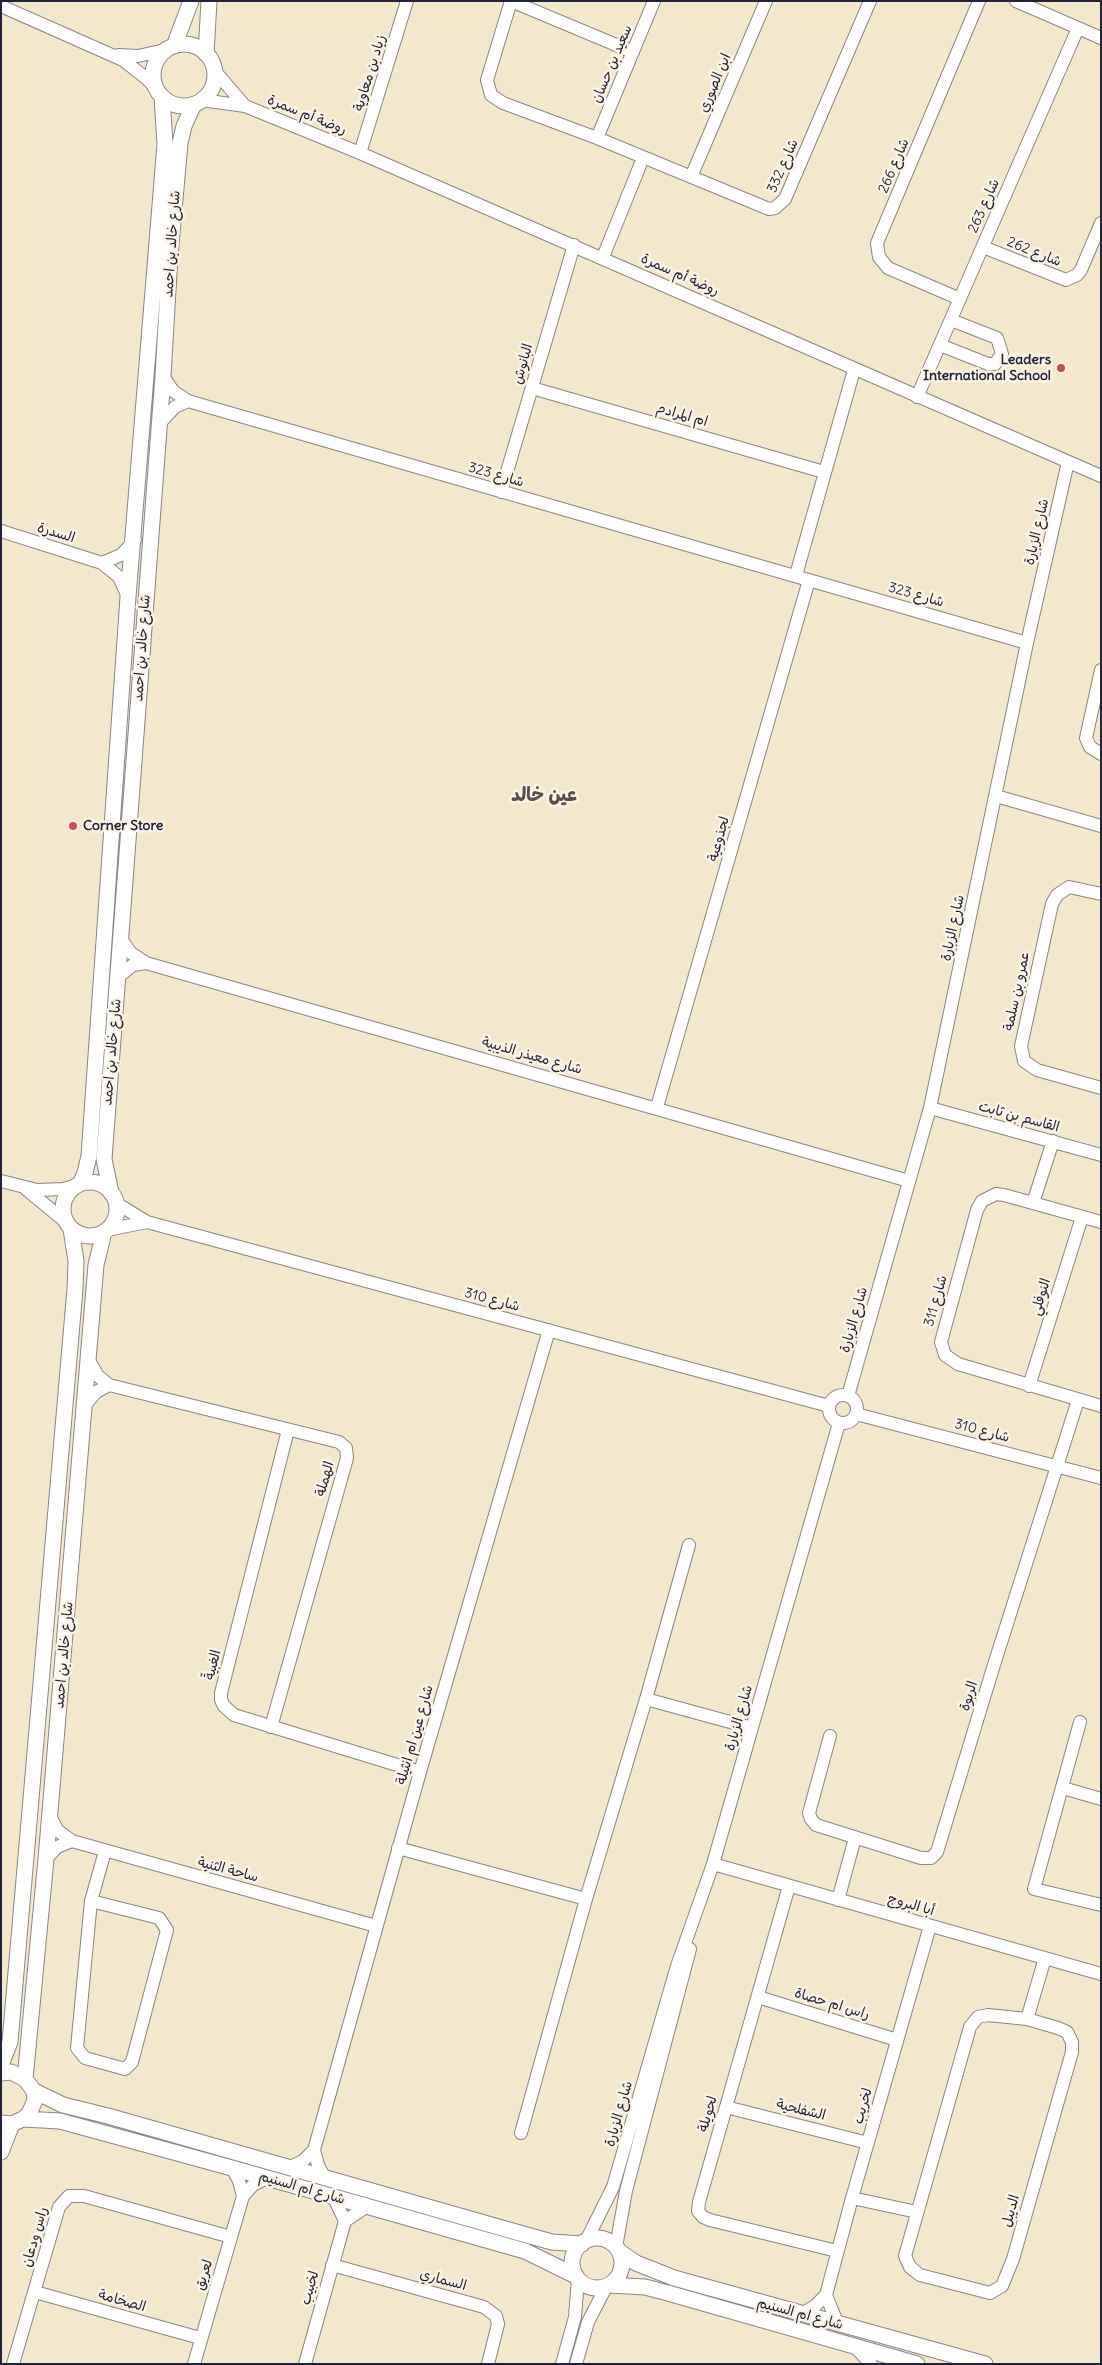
<!DOCTYPE html>
<meta charset="utf-8">
<style>
body{margin:0}
#map{position:relative;width:1102px;height:2365px;overflow:hidden;background:#f3e8cc;font-family:Delius,sans-serif}
canvas{display:block}
.frame{position:absolute;inset:0;border:2px solid #22223b;pointer-events:none}
</style>
<div id="map">
<canvas width="1102" height="2365"></canvas>
<div class="frame"></div>
</div>
<script>
const context = document.querySelector('canvas').getContext('2d');
context.lineJoin = 'round';
function poly(rows) {
  const path = new Path2D();
  for (const r of rows) {
    if (r.length === 3) {
      path.moveTo(r[0] + r[2], r[1]);
      path.arc(r[0], r[1], r[2], 0, 2 * Math.PI);
      continue;
    }
    path.moveTo(r[0], r[1]);
    for (let i = 2; i < r.length; i += 2) path.lineTo(r[i], r[i + 1]);
  }
  return path;
}
function strokePath(path, color, width, dash) {
  context.strokeStyle = color;
  context.lineWidth = width;
  context.lineCap = dash ? 'butt' : 'round';
  context.setLineDash(dash || []);
  context.stroke(path);
}
function drawText(font, color, halo, rows, align = 'center') {
  context.font = font + ' Delius,"Playpen Sans Arabic",sans-serif';
  context.lineWidth = 5;
  context.setLineDash([]);
  context.textBaseline = 'middle';
  context.strokeStyle = halo;
  context.fillStyle = color;
  for (const [text, x, y, turn = 0] of rows) {
    context.save();
    context.translate(x, y);
    context.rotate((+turn || 0) * Math.PI / 180);
    context.textAlign = isNaN(turn) ? turn : align;
    if (halo) context.strokeText(text, 0, 0);
    context.fillText(text, 0, 0);
    context.restore();
  }
}
const minor = poly([
 [511,1,487,80,491,95,503,103,597,138,769,209,775,208,785,199,870,1],
 [511,1,633,52],
 [1016,1,1101,38],
 [1,6,123,60,146,78,156,88],
 [118,55,138,56,165,50],
 [214,70,245,106],
 [201,100,245,106,360,153,1101,476],
 [597,138,654,1],
 [360,153,407,1],
 [691,177,766,1],
 [983,247,1066,280,1077,275,1081,270,1101,223],
 [603,257,643,158],
 [960,299,888,268,879,257,877,243,979,1],
 [940,345,988,364,995,364,1002,354,997,338,951,320],
 [163,376,173,391,188,401,1027,643],
 [532,388,824,472],
 [917,397,1078,28],
 [159,424,175,407,188,401],
 [501,492,574,245],
 [1,531,102,563,119,577,128,597],
 [102,563,121,555,135,540],
 [796,575,854,370],
 [1101,670,1086,738,1090,747,1101,754],
 [996,796,1101,826],
 [1101,894,1069,887,1057,895,1052,904,1021,1046,1024,1061,1037,1070,1101,1088],
 [121,939,131,953,146,963,909,1181],
 [118,977,133,965,146,963],
 [657,1107,809,580],
 [930,1108,1101,1155],
 [1,1181,37,1190,63,1189,75,1186],
 [26,1189,66,1222],
 [116,1203,147,1222,829,1406],
 [1033,1203,1053,1141],
 [1101,1222,1004,1195,996,1194,982,1201,977,1210,941,1342,945,1355,958,1364,1101,1406],
 [107,1230,147,1222],
 [88,1359,98,1376,109,1385,339,1442,346,1448,347,1458,271,1727],
 [1029,1386,1082,1217],
 [843,1409,14],
 [848,1396,930,1108,1027,643,1068,462],
 [85,1405,96,1392,109,1385],
 [856,1414,1101,1478],
 [288,1430,221,1693,221,1700,224,1706,234,1715,420,1772],
 [646,1699,689,1545],
 [1080,1722,1034,1889,1101,1905],
 [830,1736,809,1813,811,1819,816,1825,921,1858,931,1858,937,1852,993,1668,1078,1400],
 [1063,1788,1101,1799],
 [50,1816,58,1831,72,1841,376,1926],
 [398,1848,586,1899,646,1699,752,1728],
 [46,1859,57,1847,72,1841],
 [713,1864,1101,1974],
 [789,1886,699,2202,698,2211,703,2217,710,2220,837,2251],
 [838,1900,855,1838],
 [91,1901,159,1918,167,1930,132,2062,125,2069,85,2058,77,2048,91,1901,105,1851],
 [758,1997,897,2040],
 [988,2015,1027,2019,1058,2028,1067,2032,1072,2042,1072,2052,1013,2259,1002,2286,990,2293,920,2275,910,2267,905,2256,970,2027,978,2017,988,2015],
 [1027,2019,1045,1958],
 [726,2107,868,2143],
 [521,2133,586,1899],
 [314,2150,318,2165,325,2179],
 [232,2168,239,2181,243,2196],
 [288,2168,303,2161,314,2150,420,1772,549,1330],
 [334,2198,345,2221],
 [852,2198,917,2212],
 [586,2241,613,2187,677,1966,713,1864,839,1423],
 [616,2247,626,2191,690,1949],
 [332,2265,484,2307,496,2316,498,2324,488,2364],
 [35,2292,200,2338],
 [826,2295,838,2325],
 [800,2315,815,2306,826,2295,852,2198,930,1926],
 [854,2346,871,2364],
 [13,2364,59,2207,69,2196,84,2196,231,2237],
 [194,2364,243,2196,253,2185,267,2178],
 [305,2364,345,2221,366,2207],
 [562,2364,575,2317,578,2279],
 [576,2364,588,2322,606,2287]
]);
const major = poly([
 [184,75,31],
 [174,46,191,1],
 [206,54,209,1],
 [90,1209,27],
 [80,1184,85,1173,89,1156,128,597,165,144,162,97],
 [111,1193,104,1159,163,376,170,256,180,143,184,126,194,104],
 [1,2065,10,2042,75,1289,76,1261,71,1229],
 [1,2073,11,2072,25,2079,34,2091,35,2100,29,2114,23,2119,12,2124,1,2123],
 [25,2079,46,1859,96,1265,104,1232],
 [34,2091,63,2105,108,2116,530,2236,552,2242,582,2244],
 [23,2119,60,2121,232,2168,525,2251,576,2276],
 [1,2152,12,2124],
 [597,2263,25],
 [620,2252,636,2263,674,2278,985,2364],
 [610,2285,645,2287,668,2293,917,2364]
]);
const markers = [
 [1061,368,5,"#d1495b"],
 [73,826,5,"#d1495b"]
];
const streetNames = [
 ["سعيد بن حسان",612,64,-67],
 ["زياد بن معاوية",370,73,-73],
 ["ابن الصوري",715,83,-67],
 ["روضة أم سمرة",307,115,22],
 ["شارع 332",783,166,-66],
 ["شارع 266",894,166,-67],
 ["شارع 263",984,206,-66],
 ["شارع خالد بن احمد",172,244,-86],
 ["شارع 262",1034,252,22],
 ["روضة أم سمرة",680,275,24],
 ["البانوش",523,364,-74],
 ["ام المرادم",682,415,16],
 ["شارع 323",496,475,16],
 ["شارع الزبارة",1037,532,-77],
 ["السدرة",56,533,17],
 ["شارع 323",916,595,16],
 ["شارع خالد بن احمد",142,648,-86],
 ["لجذوعية",719,839,-74],
 ["شارع الزبارة",953,928,-78],
 ["عمرو بن سلمة",1017,991,-78],
 ["شارع خالد بن احمد",112,1052,-85],
 ["شارع معيذر الذيبية",532,1056,16],
 ["القاسم بن ثابت",1019,1117,15],
 ["النوفلي",1041,1297,-73],
 ["شارع 310",492,1300,15],
 ["شارع 311",936,1301,-74],
 ["شارع الزبارة",854,1320,-74],
 ["شارع 310",982,1431,15],
 ["الهملة",325,1479,-74],
 ["شارع خالد بن احمد",64,1655,-85],
 ["الغبيةّ",213,1665,-76],
 ["الربوة",969,1696,-73],
 ["شارع الزبارة",739,1718,-74],
 ["شارع عين ام انثيلة",415,1735,-74],
 ["ساحة الثنية",228,1870,15],
 ["أبا البروج",911,1905,16],
 ["راس ام حصاة",832,2004,17],
 ["لخريب",863,2106,-74],
 ["الشفلحية",801,2110,14],
 ["شارع الزبارة",619,2114,-74],
 ["لحويلة",708,2114,-74],
 ["شارع ام السنيم",302,2188,16],
 ["الديبل",1011,2211,-75],
 ["راس ودعان",35,2237,-74],
 ["لعريق",204,2275,-73],
 ["السماري",443,2280,15],
 ["لخبيب",310,2288,-74],
 ["الصخامة",122,2301,16],
 ["شارع ام السنيم",800,2314,15]
];
const poiNames = [
 ["Leaders",1051,360],
 ["International School",1051,376],
 ["Corner Store",83,826,"left"]
];
const districtNames = [
 ["عين خالد",544,796]
];
strokePath(minor, '#8a8584', 14);
strokePath(major, '#8a8584', 17);
strokePath(minor, '#fff', 12);
strokePath(major, '#fff', 15);
for (const [x, y, r, color] of markers) {
  const dot = new Path2D();
  dot.arc(x, y, r, 0, 2 * Math.PI);
  context.fillStyle = color;
  context.fill(dot);
  strokePath(dot, '#fcf5e5', 2);
}
drawText('14px', '#22223b', '#fcf5e5', streetNames);
drawText('bold 14px', '#22223b', '#fcf5e5', poiNames, 'right');
drawText('bold 19px', '#5a4e4f', '#fcf5e5', districtNames);
</script>
